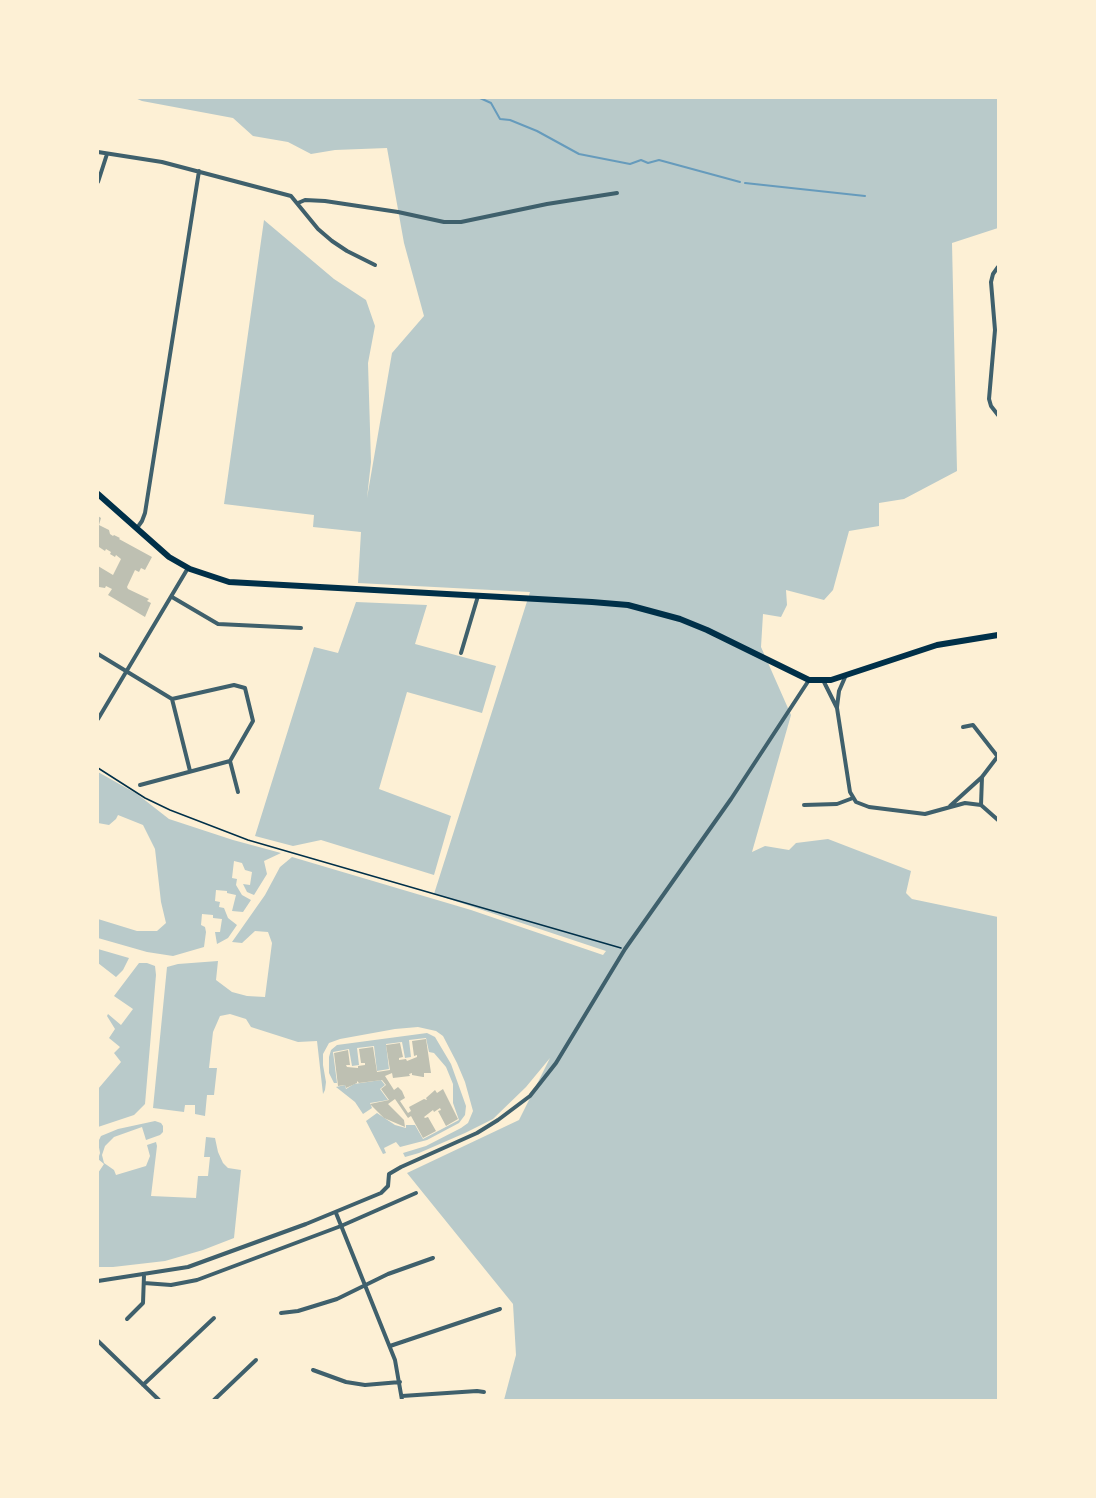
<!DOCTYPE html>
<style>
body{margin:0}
#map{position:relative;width:1096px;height:1498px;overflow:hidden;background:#fdf0d5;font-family:"DejaVu Sans",sans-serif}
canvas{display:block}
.frame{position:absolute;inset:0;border:99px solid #fdf0d5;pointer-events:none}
</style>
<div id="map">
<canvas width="1096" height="1498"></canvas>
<div class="frame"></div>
</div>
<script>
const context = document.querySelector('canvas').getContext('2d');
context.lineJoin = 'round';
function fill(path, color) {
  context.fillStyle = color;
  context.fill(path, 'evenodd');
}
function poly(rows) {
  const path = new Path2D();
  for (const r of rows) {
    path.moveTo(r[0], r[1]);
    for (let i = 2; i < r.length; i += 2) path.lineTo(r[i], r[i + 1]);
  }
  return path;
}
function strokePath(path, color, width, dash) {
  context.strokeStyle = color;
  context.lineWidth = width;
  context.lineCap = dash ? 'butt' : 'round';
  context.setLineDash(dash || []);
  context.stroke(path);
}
const green = poly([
 [135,98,998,98,998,228,952,243,957,471,904,499,879,503,879,526,849,531,833,590,824,600,786,590,787,605,781,617,763,614,761,647,791,715,752,852,765,846,789,850,796,843,828,839,911,871,906,893,912,899,998,917,998,1400,504,1400,516,1355,513,1304,407,1173,519,1120,550,1058,526,1087,493,1119,465,1133,419,1153,405,1157,403,1153,426,1146,461,1128,468,1123,473,1111,465,1082,457,1063,443,1036,436,1031,418,1027,395,1029,340,1039,329,1043,323,1054,323,1065,326,1082,325,1090,323,1094,317,1041,298,1042,251,1027,246,1019,230,1014,220,1016,213,1032,209,1068,217,1068,214,1095,207,1095,205,1116,195,1114,195,1105,185,1105,184,1112,153,1108,167,967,178,964,218,961,216,980,232,992,247,996,265,997,272,943,268,932,255,931,242,943,232,942,265,895,280,867,292,857,471,910,603,955,606,951,434,894,530,592,358,583,361,532,313,527,314,515,224,504,264,220,334,279,366,300,375,326,368,363,371,462,367,498,392,353,424,316,404,243,387,148,335,150,311,154,288,142,253,136,233,118,142,101],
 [356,602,427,605,415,644,496,666,482,713,407,692,379,789,451,816,434,875,321,840,293,846,255,836,314,647,338,653],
 [98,772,137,794,169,819,233,840,281,853,264,861,267,874,254,895,247,892,243,884,250,885,252,872,245,870,242,863,234,861,232,878,237,879,236,885,242,895,251,900,243,912,232,911,236,895,227,893,227,891,216,890,215,901,220,902,219,907,224,908,228,918,237,925,228,938,217,944,215,932,220,932,222,919,213,918,213,915,202,914,201,925,205,927,206,932,204,947,173,956,147,952,98,938,98,919,137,931,157,931,166,923,161,902,155,849,143,825,118,815,116,819,109,825,98,823],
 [98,949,129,958,123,970,116,977,98,963],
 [139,963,147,963,155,966,156,975,145,1104,134,1115,98,1127,98,1089,121,1062,114,1053,120,1047,109,1038,115,1029,107,1016,108,1014,121,1025,133,1009,114,996],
 [427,1033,435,1037,451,1064,466,1106,465,1115,459,1123,427,1140,400,1147,396,1142,384,1148,386,1153,383,1154,366,1121,377,1113,395,1125,406,1128,406,1125,415,1125,423,1139,459,1120,453,1103,453,1084,446,1067,434,1053,429,1052,426,1038,409,1040,411,1057,405,1058,402,1042,386,1044,389,1069,377,1071,374,1046,357,1048,359,1065,352,1066,349,1049,333,1052,337,1083,334,1083,329,1073,329,1057,331,1050,337,1045],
 [381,1080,385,1085,380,1089,388,1100,370,1103,372,1108,363,1114,355,1102,336,1087,345,1085,346,1089,354,1084],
 [155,1121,161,1123,163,1126,163,1132,160,1135,146,1140,142,1127,114,1137,105,1146,102,1155,104,1163,114,1170,116,1175,146,1166,150,1156,147,1145,156,1142,157,1146,151,1196,196,1198,198,1176,208,1176,210,1157,204,1157,206,1137,215,1138,218,1152,223,1163,228,1168,241,1170,234,1238,203,1250,165,1261,113,1267,98,1267,98,1173,104,1164,98,1159,100,1153,98,1142,101,1136,118,1129]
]);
const stream = poly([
 [480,98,491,103,500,119,510,120,537,131,579,154,630,164,641,160,648,163,659,160,740,182],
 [745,183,865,196]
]);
const building = poly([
 [98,516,101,518,99,525,109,530,110,534,113,536,114,535,120,538,119,539,152,557,145,570,141,568,139,572,135,570,127,587,128,589,149,599,147,601,151,603,145,617,108,595,112,589,106,586,105,588,99,587,98,566,113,575,121,559,116,555,115,557,110,554,111,552,106,549,105,551,99,547],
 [426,1039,431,1073,424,1073,424,1077,423,1077,412,1075,412,1073,409,1074,410,1076,393,1078,392,1073,385,1076,394,1090,398,1087,402,1091,405,1098,400,1101,408,1113,411,1111,409,1107,424,1099,427,1100,426,1098,435,1090,437,1093,443,1089,458,1119,446,1126,438,1111,441,1110,440,1108,434,1112,433,1110,424,1117,425,1118,428,1117,436,1131,423,1138,411,1116,408,1118,395,1099,388,1104,404,1120,405,1127,384,1118,370,1104,389,1100,381,1089,386,1085,382,1080,359,1083,357,1081,357,1083,346,1088,345,1085,338,1086,334,1053,348,1050,350,1065,346,1065,347,1067,358,1068,358,1066,365,1065,365,1063,361,1063,359,1049,373,1047,377,1072,390,1070,386,1045,400,1043,403,1057,399,1058,399,1060,406,1059,407,1061,417,1057,417,1055,414,1056,412,1041]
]);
const path = poly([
 [98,768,145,798,170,810,248,840,621,948]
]);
const minor = poly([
 [98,152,162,162,291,196,318,229,332,241,347,251,375,265],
 [98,182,107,154],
 [298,203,305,200,325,201,398,212,444,222,461,222,547,204,617,193],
 [998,267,993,274,991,282,995,330,989,399,991,406,998,415],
 [137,528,142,521,145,513,199,171],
 [172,597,218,624,301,628],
 [461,653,478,596],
 [98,654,172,699,234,685,245,688,253,721,230,761,140,785],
 [824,682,837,708,850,792,856,802,869,807,925,814,965,803,981,805],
 [172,699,190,771],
 [837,707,839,691,846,675],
 [98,719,188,568],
 [963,727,973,725,998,757],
 [230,761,238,792],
 [804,805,837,804,853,798],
 [981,805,982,777],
 [981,805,998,820],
 [950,806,982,777,998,756],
 [336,1213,395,1360,402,1400],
 [98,1281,188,1267,306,1224,381,1193,388,1186,389,1174,401,1167,477,1133,498,1120,530,1096,556,1063,625,949,731,799,809,680],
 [144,1283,171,1285,197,1280,341,1226,416,1193],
 [281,1313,298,1311,337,1299,388,1274,433,1258],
 [127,1319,143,1303,144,1275],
 [98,1341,159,1400],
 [390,1346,500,1309],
 [313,1370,346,1382,365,1385,400,1382],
 [143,1385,214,1318],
 [402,1396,477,1391,484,1392],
 [214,1400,256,1360]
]);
const primary = poly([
 [98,494,169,557,190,569,229,582,592,602,628,605,680,619,707,630,809,680,831,680,937,645,998,635]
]);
fill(green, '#b9caca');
strokePath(stream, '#669bbc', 2);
fill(building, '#bec0b2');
strokePath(path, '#003049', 1.5);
strokePath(minor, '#3f606c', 4);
strokePath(primary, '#003049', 6);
</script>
